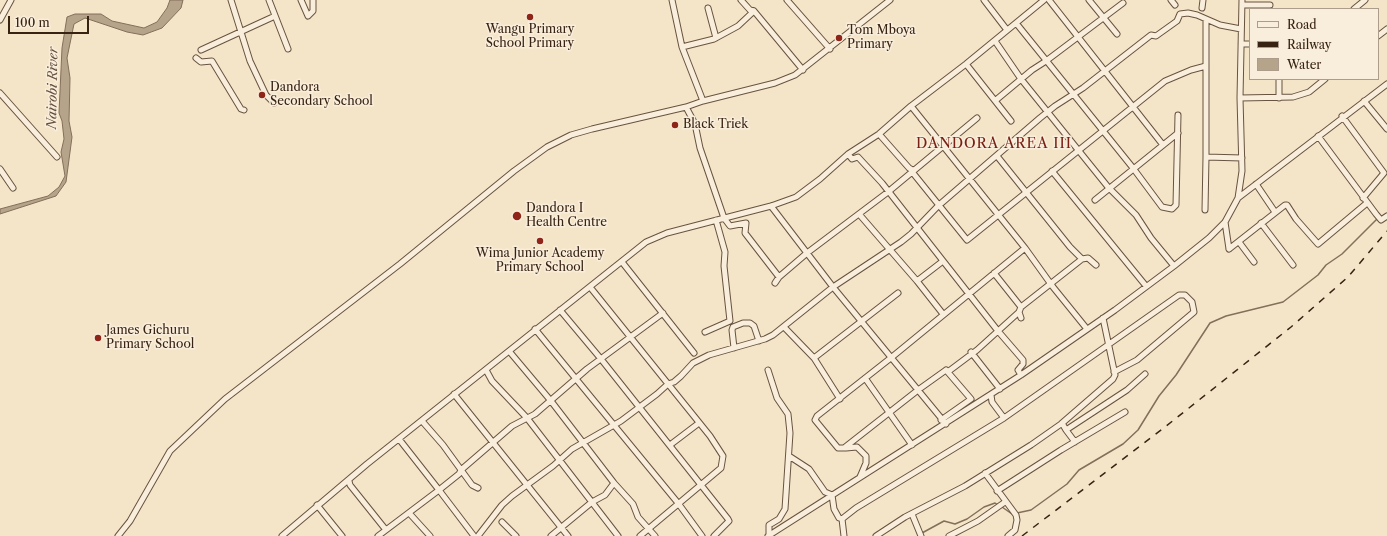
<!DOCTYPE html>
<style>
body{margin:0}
#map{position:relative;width:1387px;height:536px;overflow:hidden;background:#f5e5c8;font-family:"Libre Caslon Text",serif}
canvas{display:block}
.legend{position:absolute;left:1249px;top:8px;width:130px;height:72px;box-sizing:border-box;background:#f8eedb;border:1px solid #ab9c8b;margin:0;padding:5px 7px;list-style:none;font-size:12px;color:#382212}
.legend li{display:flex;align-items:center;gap:8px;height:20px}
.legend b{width:20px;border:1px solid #ab9c8b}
.scale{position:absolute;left:8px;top:16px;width:81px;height:18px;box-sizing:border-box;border:2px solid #382212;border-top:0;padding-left:5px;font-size:12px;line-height:14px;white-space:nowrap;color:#382212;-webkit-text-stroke:3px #f8eedb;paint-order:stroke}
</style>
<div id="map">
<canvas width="1387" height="536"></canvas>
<ul class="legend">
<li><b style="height:5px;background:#f8eedb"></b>Road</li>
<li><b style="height:5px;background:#382212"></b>Railway</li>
<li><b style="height:11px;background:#b5a38a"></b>Water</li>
</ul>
<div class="scale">100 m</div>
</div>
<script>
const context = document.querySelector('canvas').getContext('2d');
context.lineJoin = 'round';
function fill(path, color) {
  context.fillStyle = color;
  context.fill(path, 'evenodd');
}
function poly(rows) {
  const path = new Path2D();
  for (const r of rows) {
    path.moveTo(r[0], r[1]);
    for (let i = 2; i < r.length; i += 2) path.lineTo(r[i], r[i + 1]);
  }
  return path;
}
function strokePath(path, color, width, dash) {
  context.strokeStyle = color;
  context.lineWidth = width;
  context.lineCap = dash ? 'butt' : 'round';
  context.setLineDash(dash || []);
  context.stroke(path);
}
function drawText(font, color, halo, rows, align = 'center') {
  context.font = font + ' "Libre Caslon Text",serif';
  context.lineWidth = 3;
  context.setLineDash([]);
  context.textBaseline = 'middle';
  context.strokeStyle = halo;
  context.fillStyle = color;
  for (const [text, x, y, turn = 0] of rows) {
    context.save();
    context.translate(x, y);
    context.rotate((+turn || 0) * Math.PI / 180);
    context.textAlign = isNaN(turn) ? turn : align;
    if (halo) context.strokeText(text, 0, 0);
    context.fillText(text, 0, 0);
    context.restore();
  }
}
const water = poly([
 [170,0,183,0,181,8,162,28,143,35,127,32,85,18,74,24,67,58,70,78,69,121,72,137,66,182,56,196,0,214,0,209,48,196,59,187,65,176,61,152,64,139,62,121,59,113,62,48,67,17,75,14,101,14,112,21,144,28,157,22,167,8,170,0]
]);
const stream = poly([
 [1002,507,1012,514],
 [1017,513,1031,510,1067,484,1079,470,1123,444,1138,430,1159,396,1176,375,1210,323,1226,316,1283,302,1318,275,1326,265,1342,254,1377,219],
 [922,533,944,521,955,524,967,519,984,507,995,503,998,505]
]);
const street = poly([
 [231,0,250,61,266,95,274,103],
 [269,0,288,49],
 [301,0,308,16,313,11,313,0],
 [672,0,682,47,703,101],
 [741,0,750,10,754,11,803,70],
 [787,0,830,49],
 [984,0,1007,30],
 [1049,0,1163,145],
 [1089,0,1117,34],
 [1171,0,1175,5],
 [1242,5,1270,5],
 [708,8,716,38],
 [1202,8,1203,0],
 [1354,9,1365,0],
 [1206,19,1206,157,1242,158],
 [0,20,11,0],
 [1016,23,1133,168,1162,207,1172,209,1176,205,1178,115],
 [1378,36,1387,29],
 [995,41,1021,79,1108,187,1136,215,1151,238,1174,266],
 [1241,44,1250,44],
 [682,47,714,39,738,26,754,11],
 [201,50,275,16],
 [196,58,201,62,212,61,241,109,244,110],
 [966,64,1011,121],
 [0,93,57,157],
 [1240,98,1293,97,1309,92,1325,79],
 [1279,98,1279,79],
 [996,100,1032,70,1046,61,1123,3],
 [1364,101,1387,129],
 [911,106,1025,248,1053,287,1087,329],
 [686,107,695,124,700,148,724,218,730,226,746,223,745,233,779,277],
 [1342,116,1384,173,1363,198],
 [879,134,909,168,914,171],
 [1318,136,1376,214,1381,220,1387,216],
 [848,154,852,159,858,157,882,183,998,331,1023,360,1023,364,1018,370,1021,375],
 [997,156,1070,247,1082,259],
 [0,169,13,188],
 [1052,171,1146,286],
 [913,173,967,240,1165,81,1191,70,1206,66],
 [1256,184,1275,212],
 [1238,198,1387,84],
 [1095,200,1178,133],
 [771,206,833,287,946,424],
 [1205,210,1206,157],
 [859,214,917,281],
 [1225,222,1229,249],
 [1261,223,1293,265],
 [1239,242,1254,262],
 [1229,249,1285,205,1287,205,1296,219,1318,244,1367,203],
 [943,261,917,281,943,314],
 [622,262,694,353],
 [994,273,1021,307],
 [775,283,779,277,807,253,888,192,977,118],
 [590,287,710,436,723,456,721,468,640,536],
 [560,310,601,359,728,519,729,521,714,536],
 [1019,312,977,350,949,371,946,370,918,390,844,448,838,448,815,420,817,416,892,357,1025,248],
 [1021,318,1019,312,1021,307,1082,259,1088,258,1096,265],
 [784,327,814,358,840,399],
 [535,329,678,503,702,536],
 [705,332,730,321,724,266,725,252,716,220],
 [734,348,732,330,733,327,743,323,750,323,754,326,759,341],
 [509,351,551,401,614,483,633,504,638,517,655,536],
 [971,352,1000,389],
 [814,358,898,293],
 [486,370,492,381,527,418,618,536],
 [768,370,777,398,788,414,790,433,785,509,779,519,769,525,769,535],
 [865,378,912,445],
 [454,394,568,536],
 [991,395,992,402,1004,418],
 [941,420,971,399,946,370],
 [422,421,443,445,472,485,478,488],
 [1062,423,1066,430,1127,390,1145,374],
 [1066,430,1075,442],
 [670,445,699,423],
 [846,448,857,447,866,456,866,463,860,477],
 [789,456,809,469,825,492,832,495,834,509,839,518,842,519],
 [985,473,1016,515,1017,520,1015,530,1008,536],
 [349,481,350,485,386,530],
 [997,491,1061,450,1125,412],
 [317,505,342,536],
 [410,514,430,536],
 [912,514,921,536],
 [502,522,516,536],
 [118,536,130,521,170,451,225,399,400,264,514,171,547,147,571,135,592,129,686,107,703,101,775,83,795,75,890,0],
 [282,536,367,464,646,242,667,233,771,206,796,197,820,179,848,154,879,134,911,106,966,64,1044,0],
 [378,536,439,490,399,439],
 [474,536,439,490,459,474,461,470,512,426,535,414,587,369,663,313],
 [478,536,502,505,512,496,553,466,572,449,621,421,657,394,668,384,674,382,681,376,693,363,709,355,765,339,773,335,833,287,901,242,911,234,938,206,1040,118,1055,106,1083,88,1151,35,1156,36,1177,21,1180,14,1188,13,1197,15,1220,25,1241,29],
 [551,536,592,502,605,495,614,483],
 [768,536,1021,375,1115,310,1174,266,1209,238,1225,222,1238,198,1242,171,1240,98,1242,0],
 [844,536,842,519,856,508,1004,418,1179,295,1185,295,1192,302,1194,312,1137,360,1114,372],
 [876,536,905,517,965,486,1031,445,1061,424,1113,379,1115,375,1103,318],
 [949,536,978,521,1005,502]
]);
const rail = poly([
 [1022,536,1165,427,1291,327,1348,277,1387,231]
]);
const markers = [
 [530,17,4,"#8f2418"],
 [839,38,4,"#8f2418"],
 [262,95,4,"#8f2418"],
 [675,125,4,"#8f2418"],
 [517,216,5,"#8f2418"],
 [540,241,4,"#8f2418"],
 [98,338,4,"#8f2418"]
];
const poiNames = [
 ["Wangu Primary",530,30,"center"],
 ["School Primary",530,44,"center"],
 ["Tom Mboya",847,31],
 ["Primary",847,45],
 ["Dandora",270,88],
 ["Secondary School",270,102],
 ["Black Triek",683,125],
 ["Dandora I",526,209],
 ["Health Centre",526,223],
 ["Wima Junior Academy",540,254,"center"],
 ["Primary School",540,268,"center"],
 ["James Gichuru",106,331],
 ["Primary School",106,345]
];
const waterNames = [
 ["Nairobi River",53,88,-89]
];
const quarterNames = [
 ["DANDORA AREA III",994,144]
];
fill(water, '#b5a38a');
strokePath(water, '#836f5a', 1);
strokePath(stream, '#836f5a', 1.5);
strokePath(street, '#675340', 7);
strokePath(street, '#f8eedb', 5);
strokePath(rail, '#382212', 1.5, [7, 7]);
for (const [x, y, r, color] of markers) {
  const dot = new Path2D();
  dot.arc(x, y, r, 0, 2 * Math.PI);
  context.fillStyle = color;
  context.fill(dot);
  strokePath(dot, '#f8eedb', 1.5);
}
drawText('12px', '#382212', '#f8eedb', poiNames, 'left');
drawText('italic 13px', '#644f3c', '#f8eedb', waterNames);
context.letterSpacing = '1px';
drawText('14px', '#7a1f14', '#f8eedb', quarterNames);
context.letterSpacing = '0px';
</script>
